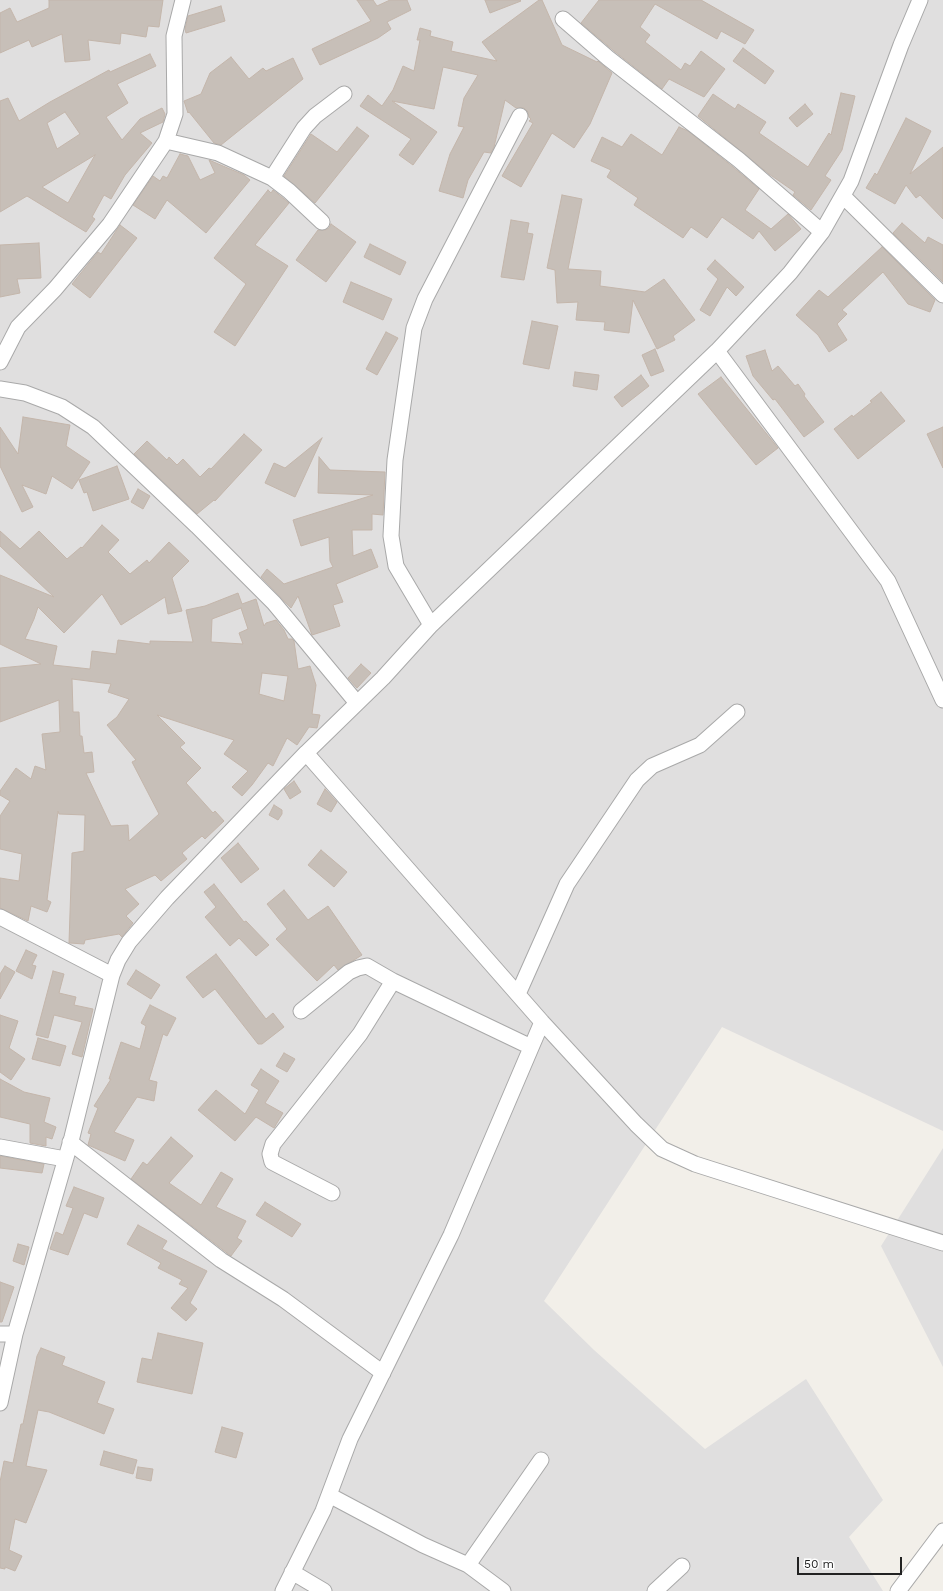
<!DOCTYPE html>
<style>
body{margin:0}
#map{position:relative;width:943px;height:1591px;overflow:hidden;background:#f2efe9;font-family:"Work Sans",sans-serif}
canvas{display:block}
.scale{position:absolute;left:797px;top:1557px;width:105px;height:18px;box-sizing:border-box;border:2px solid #222;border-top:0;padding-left:5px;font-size:12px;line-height:14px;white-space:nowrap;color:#222;-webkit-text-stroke:3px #fff;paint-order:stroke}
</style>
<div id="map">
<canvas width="943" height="1591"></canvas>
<div class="scale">50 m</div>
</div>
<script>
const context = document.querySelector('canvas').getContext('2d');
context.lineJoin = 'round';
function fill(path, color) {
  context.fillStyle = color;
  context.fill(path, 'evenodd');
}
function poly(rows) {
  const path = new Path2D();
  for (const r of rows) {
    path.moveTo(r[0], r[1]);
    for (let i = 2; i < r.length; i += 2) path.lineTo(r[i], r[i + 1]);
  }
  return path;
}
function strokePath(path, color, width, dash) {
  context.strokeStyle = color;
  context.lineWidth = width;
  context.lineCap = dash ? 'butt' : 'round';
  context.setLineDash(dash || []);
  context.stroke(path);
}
const residential = poly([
 [0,0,943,0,943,1131,722,1027,544,1301,594,1350,705,1449,806,1379,883,1500,849,1537,883,1591,0,1591],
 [943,1148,943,1367,881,1246]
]);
const building = poly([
 [49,0,163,0,159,27,148,26,146,37,121,33,120,44,88,40,90,60,65,62,62,34,32,47,29,40,0,53,0,13,10,8,17,22,49,8,49,0],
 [357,0,373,0,377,6,390,0,407,0,411,10,387,22,391,29,378,38,320,65,312,49,371,21,357,0],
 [485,0,520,0,521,1,490,13,485,0],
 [539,0,542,0,562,45,597,62,598,61,612,73,590,124,574,148,552,133,521,187,502,176,533,123,529,121,531,119,529,117,528,112,524,108,516,108,505,100,494,147,491,153,484,152,468,180,463,198,439,191,450,154,464,127,458,126,464,98,478,75,443,67,434,109,392,101,437,132,413,165,399,155,411,139,360,106,368,95,382,106,393,90,403,66,414,71,420,40,417,40,420,28,431,31,430,36,453,42,451,51,497,61,482,42,539,0],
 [599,0,701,0,754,30,745,44,721,31,717,39,655,4,640,27,650,35,645,42,681,70,685,63,690,66,701,51,725,69,704,97,669,79,662,89,614,51,581,23,599,0],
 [221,6,225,21,186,33,185,29,188,16,221,6],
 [743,48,774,71,765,84,733,61,743,48],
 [150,54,156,66,117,84,128,103,106,117,122,140,140,119,162,108,165,114,163,122,140,133,152,143,125,175,111,199,104,195,92,217,95,219,86,232,27,196,0,212,0,101,8,98,19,121,50,102,109,70,110,72,150,54],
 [65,112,80,134,57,149,47,123,65,112],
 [95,155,68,203,42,187,95,155],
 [231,57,249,79,263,68,266,71,293,58,303,79,221,145,214,143,189,112,188,113,184,101,201,94,210,73,231,57],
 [841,93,855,96,842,150,825,176,831,180,811,210,793,195,795,192,769,174,698,116,713,94,735,109,738,104,766,122,759,133,808,167,829,133,831,135,841,93],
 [805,104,813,114,797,127,789,118,805,104],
 [906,118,931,131,910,174,943,147,943,219,920,195,916,198,906,185,895,204,866,188,875,173,877,175,906,118],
 [357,127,369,136,315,203,284,176,311,134,337,152,357,127],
 [679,127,688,131,733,167,759,189,745,210,771,229,788,214,801,229,775,251,759,231,753,239,722,217,707,238,691,227,683,238,634,205,638,198,607,177,611,170,591,161,602,137,622,147,631,134,662,155,679,127],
 [180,154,188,156,200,180,215,173,209,160,244,175,250,180,206,233,167,200,155,219,133,205,153,176,160,181,163,176,167,178,180,154],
 [268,190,271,193,273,190,289,203,255,245,288,266,235,346,214,332,246,284,214,258,268,190],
 [562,195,582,199,568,269,601,271,600,286,645,292,664,279,695,320,673,336,675,340,657,349,633,300,629,333,604,330,605,322,576,320,578,302,557,303,555,270,547,268,562,195],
 [511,220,529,223,527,233,533,234,524,280,501,277,511,220],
 [902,223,925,243,928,237,943,245,943,282,893,233,902,223],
 [331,224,356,242,326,282,296,260,318,230,325,230,329,228,331,224],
 [120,225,137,238,90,298,72,284,98,252,101,254,120,225],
 [39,243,41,278,17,279,20,293,0,297,0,245,39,243],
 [370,244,406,262,400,275,364,257,370,244],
 [882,247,935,300,930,312,908,304,883,272,842,310,847,314,837,324,847,340,829,352,818,335,796,315,819,290,828,297,882,247],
 [715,260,744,287,736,296,727,287,710,316,700,310,718,279,707,269,715,260],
 [351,282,392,299,383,320,343,302,351,282],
 [532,321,558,326,549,369,523,364,532,321],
 [386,332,398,338,377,375,366,369,386,332],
 [655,349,664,371,651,376,642,355,655,349],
 [765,350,772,371,778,366,795,386,798,384,805,394,804,396,824,422,804,437,775,399,773,400,753,376,746,356,765,350],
 [575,372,599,375,597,390,573,386,575,372],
 [641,375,649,386,622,407,614,397,641,375],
 [721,377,778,448,756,465,698,394,721,377],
 [881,392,905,421,858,459,834,429,852,415,853,417,872,402,870,401,881,392],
 [23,417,70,425,66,446,90,462,72,489,52,476,46,494,22,485,33,507,22,512,0,466,0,427,18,454,23,417],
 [943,427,943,468,927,434,943,427],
 [244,434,262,450,215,501,214,500,197,514,134,454,147,441,167,460,169,457,177,465,183,459,200,477,209,468,211,469,244,434],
 [322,438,295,497,265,483,274,463,285,468,322,438],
 [319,457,330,470,385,472,383,515,372,514,372,530,352,530,353,556,371,549,378,567,336,584,343,602,333,605,340,626,312,635,298,596,291,608,261,577,267,569,284,584,333,567,330,561,329,537,301,546,293,520,373,495,318,493,319,457],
 [117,466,129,499,93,511,87,492,84,493,79,480,117,466],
 [138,489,150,496,143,509,131,502,138,489],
 [102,525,119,540,108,552,130,574,147,560,149,563,169,542,189,561,172,578,182,611,168,614,165,597,121,625,102,594,64,633,38,607,34,619,25,639,57,646,53,665,90,669,92,651,116,654,118,640,150,644,150,641,193,642,186,610,205,606,238,593,242,604,256,599,264,626,266,623,276,620,284,630,288,639,292,639,294,641,298,669,310,666,316,685,312,714,320,715,317,728,309,727,297,745,287,738,273,766,268,763,252,785,242,796,232,787,248,771,224,754,234,740,157,715,185,743,180,747,201,768,186,783,213,813,215,811,224,821,205,839,202,836,182,853,187,859,161,881,155,875,125,889,139,904,126,916,133,923,122,937,119,934,85,940,84,944,70,943,69,943,72,853,84,851,85,815,59,814,58,811,47,900,51,902,47,912,31,906,28,921,0,908,0,878,19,881,22,854,0,849,0,816,10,801,0,795,0,791,16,768,31,779,35,766,46,770,42,734,60,732,59,700,0,722,0,668,41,664,0,644,0,575,54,597,0,546,0,531,20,549,39,531,67,559,81,547,82,548,102,525],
 [241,608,248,629,239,633,243,644,211,642,212,619,241,608],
 [262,673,288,676,284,701,259,694,262,673],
 [72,679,111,684,108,692,129,699,117,717,107,725,136,760,132,762,159,814,129,841,128,825,111,826,86,773,94,772,92,752,84,753,82,736,80,736,79,712,73,712,72,679],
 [361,664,371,673,357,688,348,678,361,664],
 [294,781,301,792,290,799,284,789,294,781],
 [325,789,337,802,331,812,317,804,325,789],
 [274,805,282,810,282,814,278,820,269,815,274,805],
 [238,843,259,869,241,883,221,858,238,843],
 [321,850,347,872,334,887,308,865,321,850],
 [214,884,244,922,246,921,269,945,256,956,239,938,230,946,205,917,216,907,204,892,214,884],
 [284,890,308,920,328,906,362,955,338,970,334,965,317,981,276,939,287,929,267,904,284,890],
 [26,950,37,955,32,965,36,966,32,979,16,971,26,950],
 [216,954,266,1019,273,1013,284,1027,262,1044,258,1044,215,989,203,998,186,977,216,954],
 [5,966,15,972,0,999,0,974,5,966],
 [136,970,160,985,151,999,127,984,136,970],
 [53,971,64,974,59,993,76,997,74,1005,93,1009,82,1057,72,1054,82,1022,54,1015,48,1038,36,1035,53,971],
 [150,1005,176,1018,167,1036,163,1034,149,1080,157,1082,154,1101,137,1097,114,1132,134,1140,125,1161,88,1145,91,1134,88,1133,98,1108,94,1106,111,1079,109,1079,121,1042,140,1049,146,1026,141,1023,150,1005],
 [0,1015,18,1021,9,1048,25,1059,11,1080,0,1072,0,1015],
 [38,1038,66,1046,60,1066,32,1059,38,1038],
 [284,1053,295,1059,287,1072,276,1066,284,1053],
 [261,1069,279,1081,265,1103,283,1113,274,1128,256,1117,235,1141,198,1110,216,1090,245,1114,259,1090,251,1085,261,1069],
 [0,1079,24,1092,50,1098,44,1122,56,1127,52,1139,46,1137,46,1146,30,1143,30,1124,0,1117,0,1079],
 [171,1137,193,1156,169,1183,201,1205,221,1172,233,1179,216,1207,246,1221,237,1238,242,1241,231,1256,131,1179,143,1162,147,1165,171,1137],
 [0,1156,44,1164,42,1173,0,1168,0,1156],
 [74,1187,104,1198,97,1218,84,1213,68,1255,50,1249,56,1232,63,1235,73,1208,66,1206,74,1187],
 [265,1202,301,1224,292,1237,256,1215,265,1202],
 [138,1225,167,1241,162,1249,207,1271,190,1303,197,1309,186,1321,171,1308,188,1288,179,1284,182,1280,158,1268,161,1263,127,1244,138,1225],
 [18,1244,29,1247,24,1265,13,1261,18,1244],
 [0,1282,14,1287,2,1322,0,1322,0,1282],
 [158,1333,203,1343,192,1394,137,1382,142,1358,152,1360,158,1333],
 [41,1348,65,1357,62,1365,105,1382,97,1403,114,1409,104,1434,49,1412,38,1410,26,1466,47,1470,26,1523,15,1519,9,1550,22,1556,15,1571,5,1567,5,1569,0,1568,0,1482,4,1461,13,1463,21,1424,23,1424,37,1356,41,1348],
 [222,1427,243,1433,236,1458,215,1452,222,1427],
 [104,1451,137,1460,133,1474,100,1465,104,1451],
 [138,1467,153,1469,151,1481,136,1478,138,1467]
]);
const street = poly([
 [563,19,608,58,739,160,822,232],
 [166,141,218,153,272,178,289,191,322,222],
 [272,178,304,128,315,116,344,94],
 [843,196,943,295],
 [717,351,888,581,943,700],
 [0,362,18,327,55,289,110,224,166,141,175,114,174,36,183,0],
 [0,389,25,393,62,407,93,427,197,526,274,603,357,703],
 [431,625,396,566,391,536,395,460,414,328,425,299,520,116],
 [306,753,542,1022,636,1124,662,1149,695,1164,943,1243],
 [0,917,112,975],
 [518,994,567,884,637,780,652,766,700,745,737,712],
 [301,1011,349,972,358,968,367,966,393,981],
 [70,1142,221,1260,283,1299,383,1373],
 [0,1147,65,1159],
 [332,1193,272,1162,270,1154,273,1144,360,1034,393,981,531,1047],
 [0,1334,15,1334],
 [0,1403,15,1334,72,1137,112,975,118,960,129,942,167,898,306,753,383,678,431,625,717,351,790,273,822,232,851,181,901,45,920,0],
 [329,1495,423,1545,468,1565,503,1591],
 [468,1565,541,1460],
 [292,1572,324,1591],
 [283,1591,323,1511,350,1439,451,1235,542,1022],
 [655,1591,682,1566],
 [898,1591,943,1531]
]);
fill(residential, '#e0dfdf');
fill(building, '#c7bfb8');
strokePath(building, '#c4b6ab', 1);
strokePath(street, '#a9a9a9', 17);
strokePath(street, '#fff', 15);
</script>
